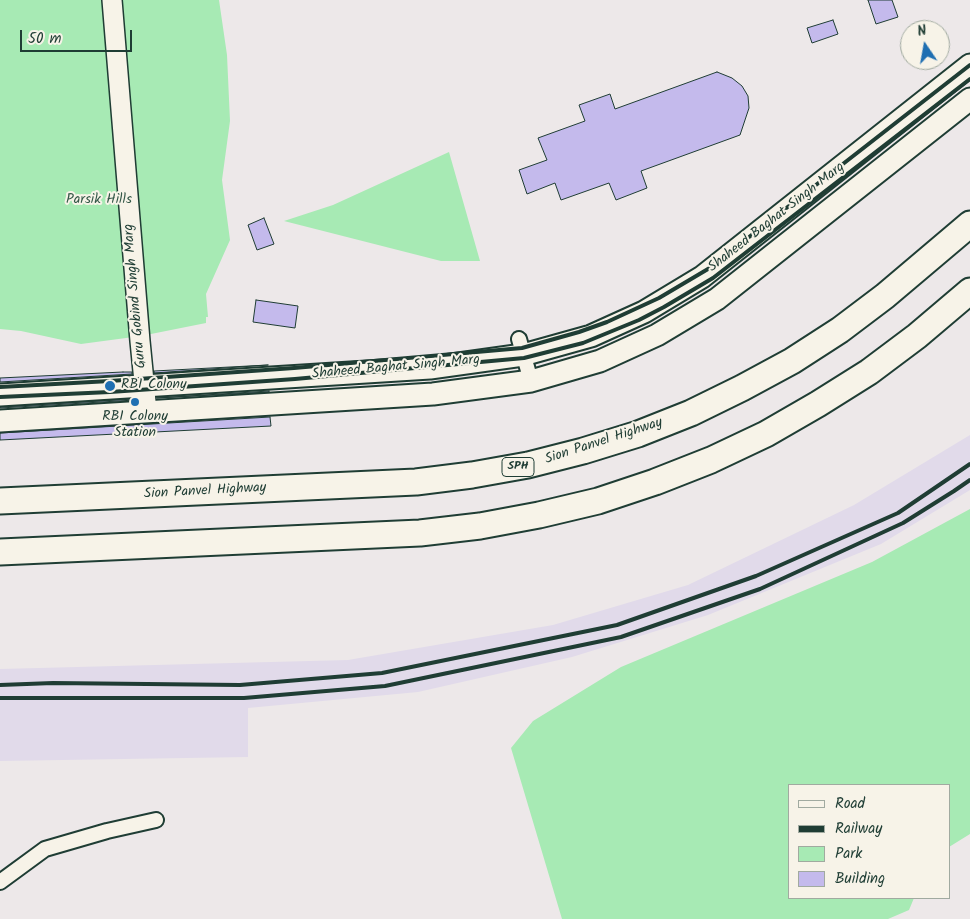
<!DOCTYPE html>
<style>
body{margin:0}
#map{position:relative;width:970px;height:919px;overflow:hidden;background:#ede8e9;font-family:Kalam,sans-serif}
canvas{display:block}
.legend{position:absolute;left:788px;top:784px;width:162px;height:115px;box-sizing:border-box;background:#f7f3e8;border:1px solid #a1aaa0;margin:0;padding:6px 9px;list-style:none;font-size:15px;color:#1f3d34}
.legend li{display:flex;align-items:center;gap:10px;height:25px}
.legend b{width:25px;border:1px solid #a1aaa0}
.north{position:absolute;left:900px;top:20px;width:50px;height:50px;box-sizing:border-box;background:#f7f3e8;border:1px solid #a1aaa0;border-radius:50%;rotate:348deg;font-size:14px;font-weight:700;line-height:20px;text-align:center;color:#1f3d34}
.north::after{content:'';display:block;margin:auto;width:18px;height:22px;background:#1f6fb2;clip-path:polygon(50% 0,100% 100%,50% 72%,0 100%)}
.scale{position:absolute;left:20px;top:30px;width:112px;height:22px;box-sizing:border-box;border:2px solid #1f3d34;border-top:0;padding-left:6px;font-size:15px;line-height:18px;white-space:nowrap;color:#1f3d34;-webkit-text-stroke:4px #f7f3e8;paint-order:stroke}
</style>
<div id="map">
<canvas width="970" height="919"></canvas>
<ul class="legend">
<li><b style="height:6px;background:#f7f3e8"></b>Road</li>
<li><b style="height:6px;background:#1f3d34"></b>Railway</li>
<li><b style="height:14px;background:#a7eab4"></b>Park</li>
<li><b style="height:14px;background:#c4baec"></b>Building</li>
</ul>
<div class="north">N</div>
<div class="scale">50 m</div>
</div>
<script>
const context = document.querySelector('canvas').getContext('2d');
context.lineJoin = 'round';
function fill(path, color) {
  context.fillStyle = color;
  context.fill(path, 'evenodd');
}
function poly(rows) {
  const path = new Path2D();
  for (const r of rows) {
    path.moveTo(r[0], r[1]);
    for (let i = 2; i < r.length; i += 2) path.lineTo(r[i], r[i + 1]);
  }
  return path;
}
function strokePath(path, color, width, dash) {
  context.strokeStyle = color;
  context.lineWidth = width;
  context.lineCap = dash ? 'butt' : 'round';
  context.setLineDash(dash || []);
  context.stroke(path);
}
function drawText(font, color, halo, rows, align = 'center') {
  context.font = font + ' Kalam,sans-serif';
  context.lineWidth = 4;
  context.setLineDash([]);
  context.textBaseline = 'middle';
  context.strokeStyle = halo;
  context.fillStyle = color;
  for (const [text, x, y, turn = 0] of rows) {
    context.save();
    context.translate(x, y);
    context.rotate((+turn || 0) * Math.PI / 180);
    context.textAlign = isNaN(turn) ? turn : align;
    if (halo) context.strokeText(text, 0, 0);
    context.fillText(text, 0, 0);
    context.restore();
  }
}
const built = poly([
 [970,435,970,490,881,544,708,615,572,657,418,692,248,708,248,757,0,761,0,669,348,660,553,625,688,585,854,505]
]);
const green = poly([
 [0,0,219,0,227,55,230,121,222,180,230,240,206,294,208,317,206,317,206,323,141,336,81,344,21,331,0,329],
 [449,152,480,261,441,261,284,221,333,205],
 [970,509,970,834,949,847,949,785,789,785,789,898,914,898,909,910,888,919,562,919,511,748,533,721,621,667,872,562]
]);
const building = poly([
 [868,0,892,0,898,17,876,24,868,0],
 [833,20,838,34,812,43,807,28,833,20],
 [717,72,732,78,742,86,748,96,749,108,740,135,641,171,647,188,616,200,609,183,561,200,555,183,527,194,519,170,547,160,538,138,585,121,579,105,610,94,615,109,717,72],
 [264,218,274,244,257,250,248,225,264,218],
 [256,300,298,306,295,328,253,322,256,300],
 [268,365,154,373,154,371,268,365],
 [123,372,132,372,132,374,0,382,0,378,123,372],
 [269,391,269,392,157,398,269,391],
 [134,399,135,400,0,408,0,407,134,399],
 [270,417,271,426,0,440,0,433,270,417]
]);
const street = poly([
 [519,339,531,381],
 [0,882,45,849,107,831,156,820]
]);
const secondary = poly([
 [112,0,140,341,147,412]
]);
const primary = poly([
 [0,395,430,368,523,355,591,336,644,312,702,277,970,65],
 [0,421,433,394,531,381,600,361,657,335,717,299,970,99]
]);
const highway = poly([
 [0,501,416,482,472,475,528,465,583,451,638,434,691,413,742,388,792,361,840,330,885,296,970,224],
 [0,552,420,533,480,526,539,515,598,501,655,482,711,460,766,434,818,404,869,372,917,336,970,291]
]);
const rail = poly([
 [0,387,110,381,294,368,522,348,579,332,607,322,659,298,708,269,970,65],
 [0,397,110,392,295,379,524,358,583,343,639,320,664,307,713,278,970,79],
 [0,685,53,683,240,685,382,673,617,625,756,576,898,513,970,464],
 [0,698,244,698,385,686,621,637,760,589,903,523,954,491,970,480]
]);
const markers = [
 [110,386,6,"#1f6fb2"],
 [135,402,5,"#1f6fb2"]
];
const shields = [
 [518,467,32]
];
const shieldNames = [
 ["SPH",518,467]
];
const parkNames = [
 ["Parsik Hills",99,201]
];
const streetNames = [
 ["Shaheed Baghat Singh Marg",777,218,-38],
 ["Guru Gobind Singh Marg",136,296,-95],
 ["Shaheed Baghat Singh Marg",396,368,-5],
 ["Sion Panvel Highway",604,442,-18],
 ["Sion Panvel Highway",205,492,-3]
];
const poiNames = [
 ["RBI Colony",121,386],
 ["RBI Colony",135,418,"center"],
 ["Station",135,434,"center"]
];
fill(built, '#e1daea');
fill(green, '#a7eab4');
fill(building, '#c4baec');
strokePath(building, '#1f3d34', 1);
strokePath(street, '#1f3d34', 18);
strokePath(secondary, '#1f3d34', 22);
strokePath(primary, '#1f3d34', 25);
strokePath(highway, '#1f3d34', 29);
strokePath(street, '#f7f3e8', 14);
strokePath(secondary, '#f7f3e8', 19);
strokePath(primary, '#f7f3e8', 21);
strokePath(highway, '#f7f3e8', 25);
strokePath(rail, '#1f3d34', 4);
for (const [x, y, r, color] of markers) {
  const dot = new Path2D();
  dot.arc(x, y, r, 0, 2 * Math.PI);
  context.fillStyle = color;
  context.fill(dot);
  strokePath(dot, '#f7f3e8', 2);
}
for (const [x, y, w] of shields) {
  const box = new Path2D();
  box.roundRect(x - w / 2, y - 9.5, w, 19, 4);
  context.fillStyle = '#f7f3e8';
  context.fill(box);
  strokePath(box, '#1f3d34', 1);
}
drawText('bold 12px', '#1f3d34', null, shieldNames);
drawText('14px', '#335747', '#f7f3e8', parkNames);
drawText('14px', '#1f3d34', '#f7f3e8', streetNames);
drawText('14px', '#1f3d34', '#f7f3e8', poiNames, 'left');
</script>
